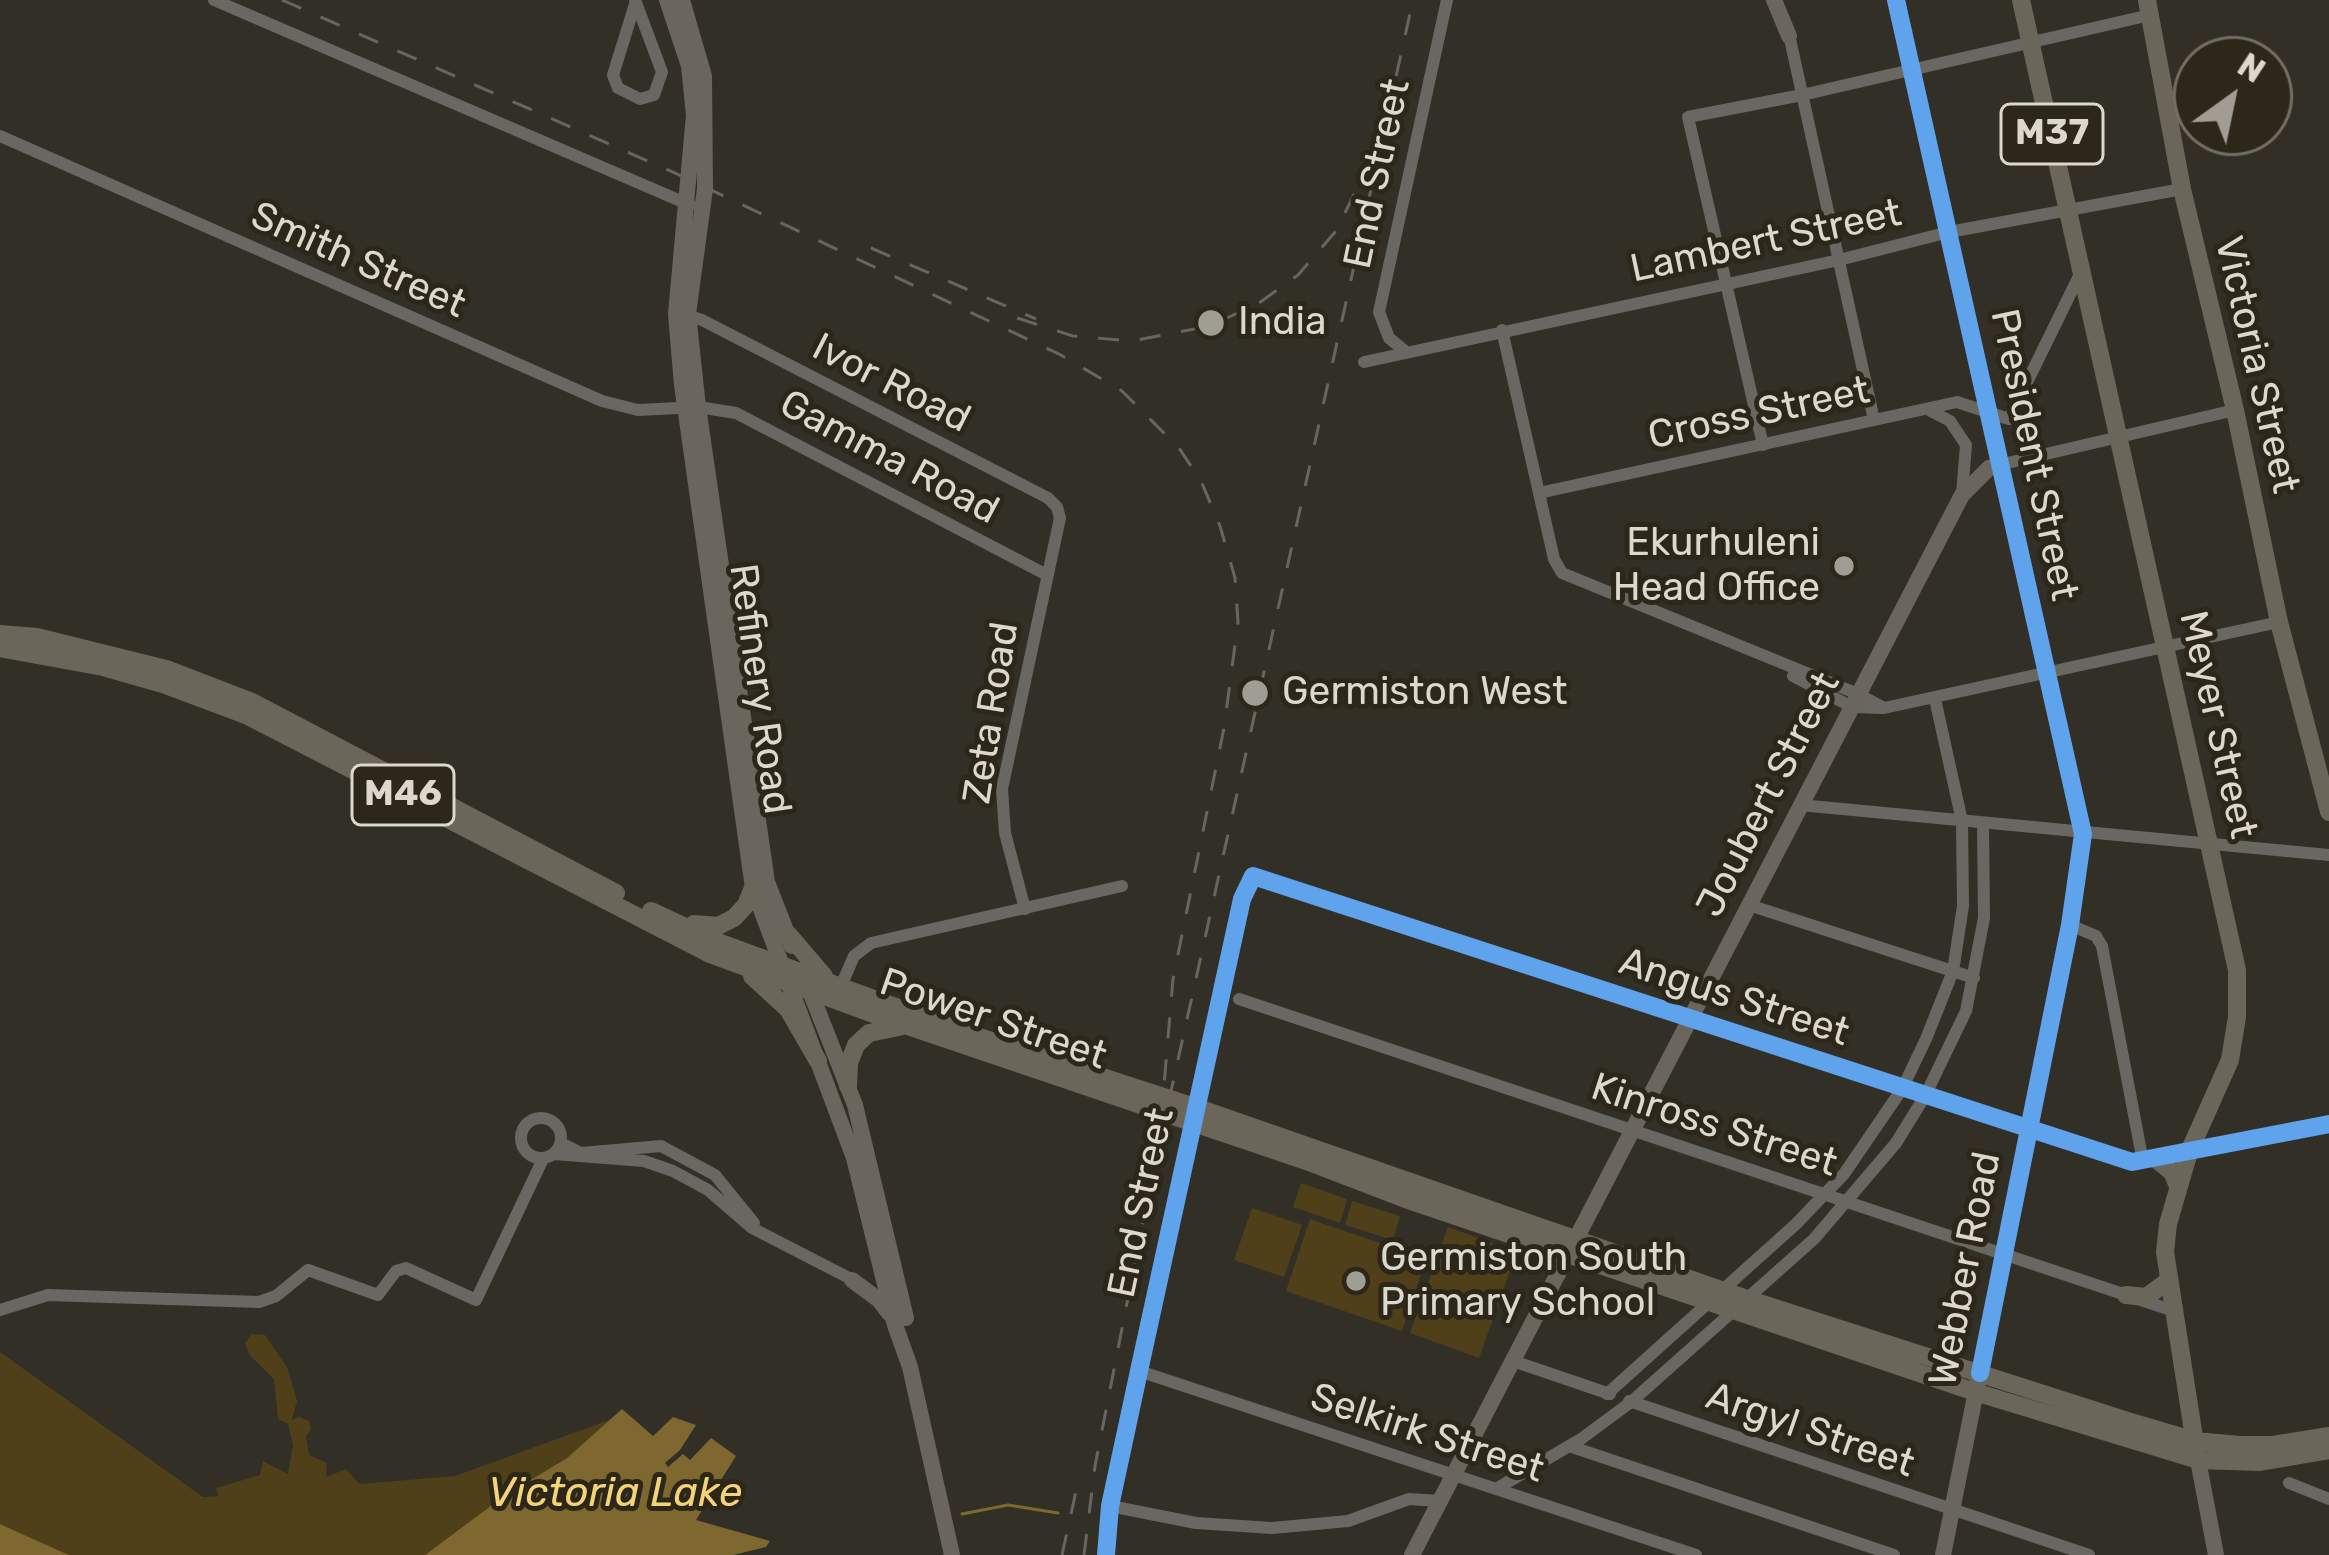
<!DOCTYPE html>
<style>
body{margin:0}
#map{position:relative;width:2329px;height:1555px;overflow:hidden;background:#322f27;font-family:Rubik,sans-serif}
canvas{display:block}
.north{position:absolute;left:2173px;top:36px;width:120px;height:120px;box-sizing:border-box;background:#2d2719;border:3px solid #736e61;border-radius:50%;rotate:33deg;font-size:33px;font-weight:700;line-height:48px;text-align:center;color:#dbd8ce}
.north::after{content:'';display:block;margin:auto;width:42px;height:54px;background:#a09d94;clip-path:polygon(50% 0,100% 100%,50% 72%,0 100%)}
</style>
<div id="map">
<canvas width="2329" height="1555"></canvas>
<div class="north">N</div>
</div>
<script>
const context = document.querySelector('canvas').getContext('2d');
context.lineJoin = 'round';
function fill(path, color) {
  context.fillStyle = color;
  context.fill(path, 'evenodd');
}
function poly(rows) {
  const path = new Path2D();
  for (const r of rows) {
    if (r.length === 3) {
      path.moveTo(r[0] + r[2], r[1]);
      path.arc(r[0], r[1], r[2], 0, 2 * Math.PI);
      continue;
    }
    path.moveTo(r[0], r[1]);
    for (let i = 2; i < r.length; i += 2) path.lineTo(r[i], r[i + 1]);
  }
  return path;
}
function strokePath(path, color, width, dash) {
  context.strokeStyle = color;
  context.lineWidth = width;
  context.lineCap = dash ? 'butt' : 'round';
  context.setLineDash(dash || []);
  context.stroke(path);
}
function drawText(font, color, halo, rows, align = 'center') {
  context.font = font + ' Rubik,sans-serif';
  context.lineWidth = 10;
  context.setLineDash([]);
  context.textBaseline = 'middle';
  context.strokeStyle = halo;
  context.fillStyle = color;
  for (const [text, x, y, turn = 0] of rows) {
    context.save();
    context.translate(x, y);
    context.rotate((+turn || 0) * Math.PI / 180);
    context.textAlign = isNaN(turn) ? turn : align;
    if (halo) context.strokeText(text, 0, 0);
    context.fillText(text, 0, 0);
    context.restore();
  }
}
const green = poly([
 [1301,1183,1347,1199,1340,1223,1293,1207],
 [1352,1201,1400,1216,1393,1240,1345,1225],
 [1252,1208,1302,1225,1284,1277,1234,1260],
 [1310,1219,1426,1259,1402,1331,1286,1291],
 [1448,1227,1517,1252,1479,1358,1410,1333],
 [252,1334,265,1335,288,1369,297,1401,292,1420,299,1417,309,1421,311,1430,306,1436,309,1455,327,1463,326,1477,346,1469,359,1484,455,1476,612,1419,567,1458,504,1496,425,1555,69,1555,0,1524,0,1352,203,1497,219,1496,216,1488,260,1475,263,1461,288,1474,293,1445,288,1424,278,1419,274,1379,249,1354,245,1343]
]);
const water = poly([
 [622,1409,653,1436,673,1417,696,1425,680,1450,665,1463,668,1467,683,1454,690,1460,711,1438,736,1456,696,1520,770,1541,766,1547,733,1555,425,1555,504,1496,567,1458],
 [0,1524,2,1525,69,1555,0,1555]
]);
const stream = poly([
 [962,1514,1008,1505,1058,1513]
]);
const street = poly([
 [214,0,690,205],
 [635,0,662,72,654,95,640,99,618,88,613,75,635,4],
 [1788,30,1874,420],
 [0,136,602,401,638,410,698,407,736,413,1047,575],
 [683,314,702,320,1048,498,1057,507,1060,518,1002,789,1005,833,1025,909],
 [1502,330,1554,559,1562,573,1858,694,1884,708],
 [1406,352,1389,338,1379,312,1447,0],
 [1364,362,1839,260,1949,232,2182,189],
 [1927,409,1950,421,1966,445,1962,494],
 [1763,445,1688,117,1802,95,2150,15],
 [2003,464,2235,410],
 [1539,493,1957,402,2009,419,2080,274],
 [1793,676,1852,707,1884,708,2279,622],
 [1800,805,2329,855],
 [1749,905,1974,978],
 [2070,925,2096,936,2102,946,2143,1162],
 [841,986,854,956,871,943,1122,886],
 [1239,999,2171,1310],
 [541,1138,20],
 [561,1143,581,1153,661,1146,715,1175,754,1223],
 [554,1154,644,1161,673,1171,708,1190,752,1228,855,1281],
 [0,1310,48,1295,259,1302,276,1296,308,1270,378,1295,396,1271,406,1268,476,1300,543,1159],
 [1513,1361,1610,1394],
 [1139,1371,1696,1555],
 [1607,1394,1796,1224,1844,1174,1902,1089,1926,1039,1953,971,1963,906,1962,821,1935,699],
 [1629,1401,2089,1555],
 [1569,1446,1894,1555],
 [2289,1483,2329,1499],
 [1496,1489,1581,1439,1631,1402,1814,1239,1896,1143,1925,1096,1966,1011,1984,918,1983,824],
 [1110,1506,1196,1523,1272,1528,1348,1521,1409,1499,1440,1501],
 [1106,1555,1110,1506,1139,1371,1242,899,1253,876,2132,1162,2329,1124]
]);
const secondary = poly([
 [667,0,689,66,694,115,676,314,682,385,753,888,854,1158,895,1325,910,1367,952,1555],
 [682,0,704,76,705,189,688,314,698,407,767,882,792,946],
 [1774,0,1789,36],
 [1896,0,2083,834,2070,925,1943,1555],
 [806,981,855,1105,906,1318],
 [852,1280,879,1300,889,1313],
 [2198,1460,2216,1555],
 [1412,1555,1962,495,1989,468,2003,464]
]);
const primary = poly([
 [2021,0,2237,970,2237,1017,2230,1060,2189,1152,2168,1224,2165,1252,2196,1450],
 [2147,0,2182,189,2235,410,2279,622,2329,812],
 [0,634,37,637,166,669,252,702,616,893],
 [0,648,103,667,163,684,246,715,710,954,890,1020,1312,1163,1411,1201,1975,1392,2198,1460,2260,1462,2329,1450],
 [651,911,715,941,964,1032,1201,1109,1747,1299,2131,1422,2195,1441,2240,1445,2273,1445,2329,1436],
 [694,924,718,926,734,918,746,905,753,888],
 [788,934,824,976],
 [752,976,788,1009,818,1061],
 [848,1086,849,1063,856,1045,869,1033,899,1027],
 [2156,1159,2172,1172,2178,1186],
 [2126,1295,2146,1297,2168,1281]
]);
const rail = poly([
 [282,0,675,173,1061,355,1122,391,1179,448,1201,481,1220,526,1235,578,1238,622,1224,728,1173,979,1163,1097],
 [871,248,1036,319],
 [1017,318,1073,336,1132,341,1210,326,1259,303,1298,275,1336,231,1363,176],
 [1062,1555,1080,1473],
 [1084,1555,1095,1466,1150,1186,1413,0]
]);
const cycleway = poly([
 [1896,0,2083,834,2070,925,1980,1373],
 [1106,1555,1110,1506,1139,1371,1242,899,1253,876,2132,1162,2329,1124]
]);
const markers = [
 [1211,323,15,"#a09d94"],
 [1844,566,12,"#a09d94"],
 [1255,693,15,"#a09d94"],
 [1356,1281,12,"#a09d94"]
];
const shields = [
 [2052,134,102],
 [403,795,102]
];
const shieldNames = [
 ["M37",2052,134],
 ["M46",403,795]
];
const streetNames = [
 ["End Street",1378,174,-78],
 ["Lambert Street",1766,242,-12],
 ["Smith Street",358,261,24],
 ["Victoria Street",2256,365,77],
 ["Ivor Road",891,384,27],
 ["Cross Street",1759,414,-12],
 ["President Street",2033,455,78],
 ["Gamma Road",889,458,28],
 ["Refinery Road",759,689,82],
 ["Zeta Road",992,713,-81],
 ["Meyer Street",2217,725,77],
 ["Joubert Street",1769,795,-63],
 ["Angus Street",1734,998,18],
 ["Power Street",993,1020,19],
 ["Kinross Street",1714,1126,18],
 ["End Street",1142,1203,-78],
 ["Webber Road",1966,1269,-79],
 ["Argyl Street",1810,1431,19],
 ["Selkirk Street",1427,1434,18]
];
const poiNames = [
 ["India",1238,323],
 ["Ekurhuleni",1820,544,"right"],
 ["Head Office",1820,589,"right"],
 ["Germiston West",1282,693],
 ["Germiston South",1380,1259],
 ["Primary School",1380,1304]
];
const waterNames = [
 ["Victoria Lake",615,1494]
];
fill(green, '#4f4019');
fill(water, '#7e682f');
strokePath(stream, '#7e682f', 3);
strokePath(street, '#696761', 12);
strokePath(secondary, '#6a665e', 16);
strokePath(primary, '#6b665a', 18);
strokePath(rail, '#68655f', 3, [21, 21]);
strokePath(cycleway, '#60a3ed', 18);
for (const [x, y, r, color] of markers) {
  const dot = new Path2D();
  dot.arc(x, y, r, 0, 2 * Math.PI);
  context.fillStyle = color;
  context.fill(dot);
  strokePath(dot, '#2d2719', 4.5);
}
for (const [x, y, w] of shields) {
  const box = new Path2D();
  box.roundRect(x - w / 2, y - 30, w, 60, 9);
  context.fillStyle = '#2d2719';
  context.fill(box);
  strokePath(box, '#dbd8ce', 3);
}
drawText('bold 36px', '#dbd8ce', null, shieldNames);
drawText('39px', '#dbd8ce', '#2d2719', streetNames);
drawText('39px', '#dbd8ce', '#2d2719', poiNames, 'left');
drawText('italic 42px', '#f5d379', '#2d2719', waterNames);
</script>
